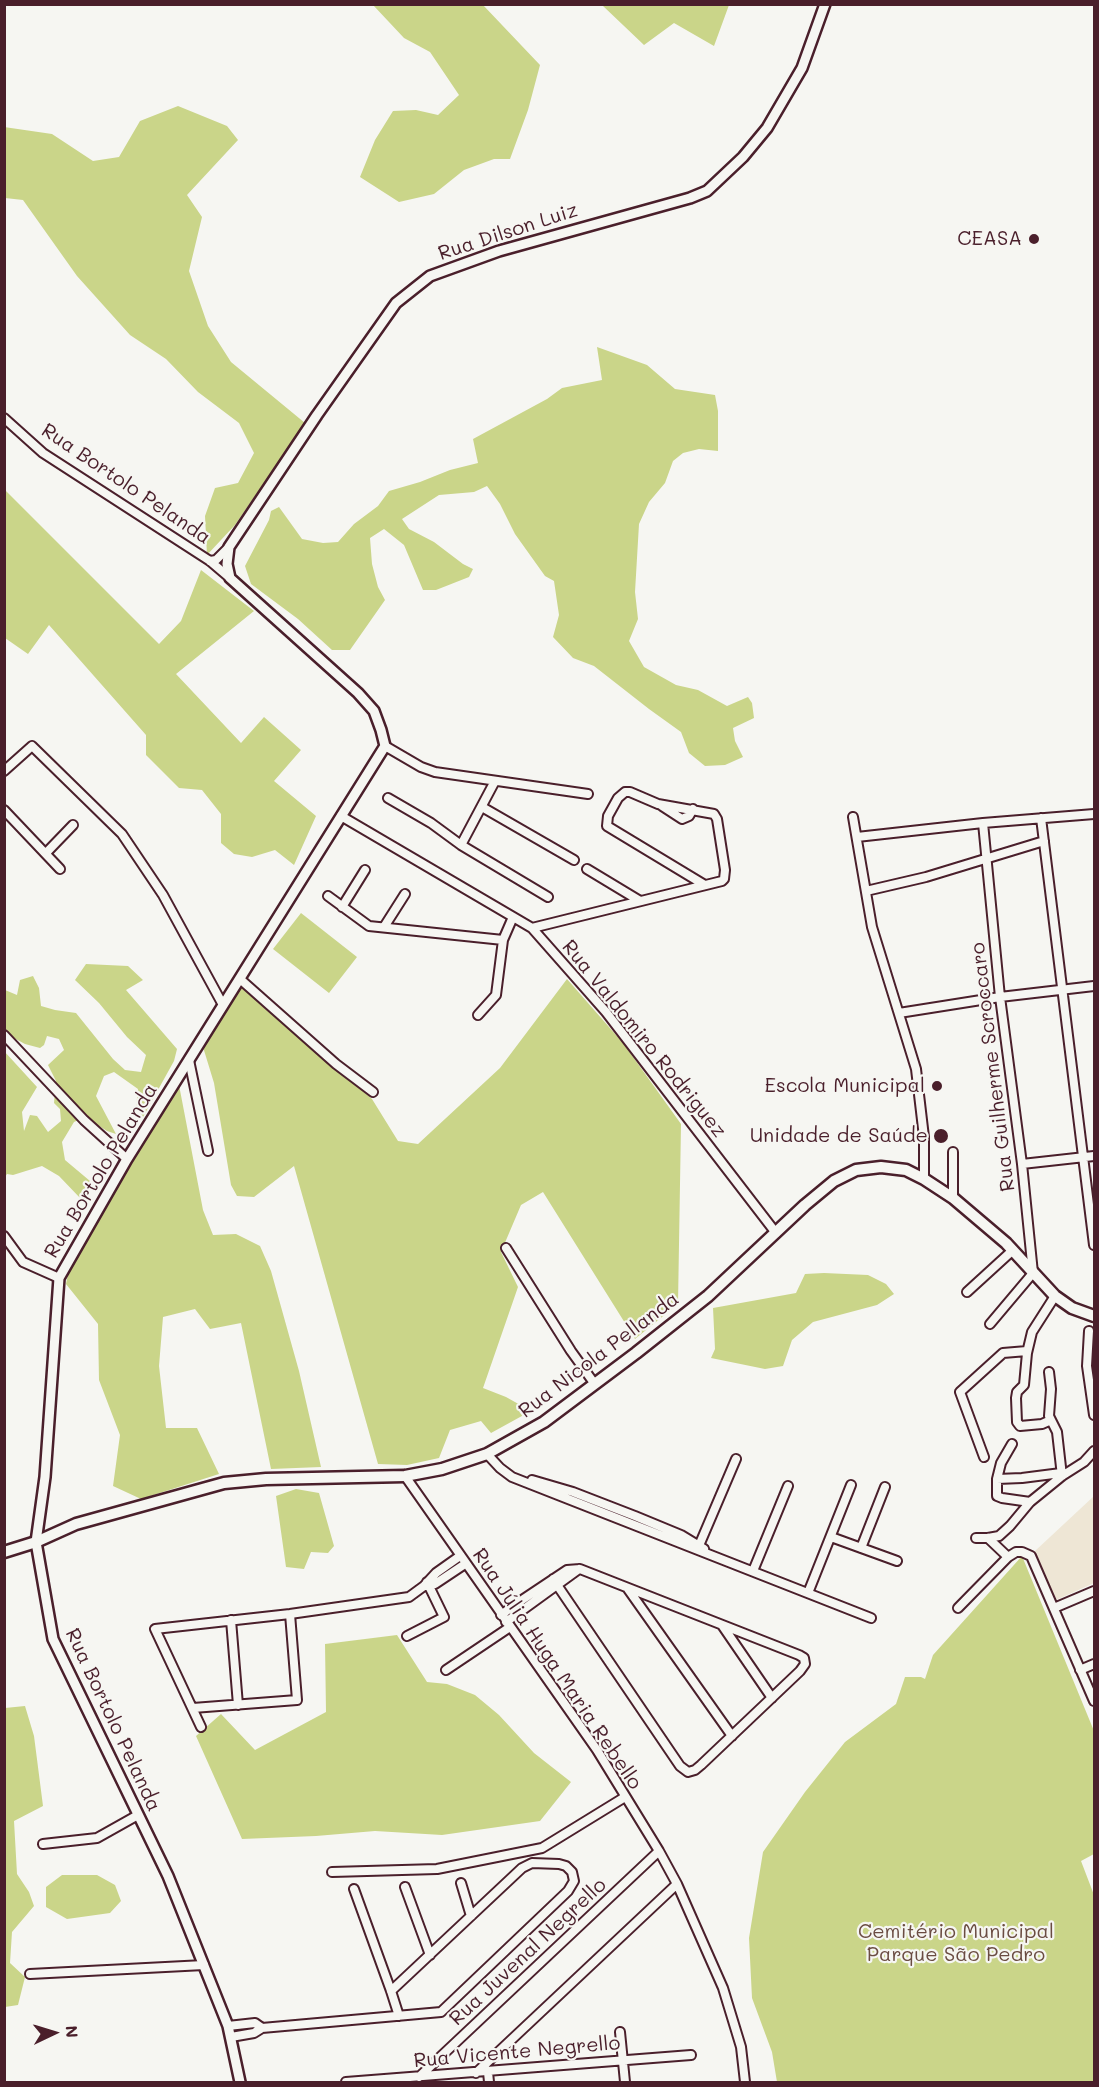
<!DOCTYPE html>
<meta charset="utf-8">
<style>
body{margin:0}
#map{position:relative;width:1099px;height:2087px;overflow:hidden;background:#f6f6f2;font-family:Mali,sans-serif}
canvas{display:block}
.frame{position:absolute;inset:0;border:6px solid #4a1f2b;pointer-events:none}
.north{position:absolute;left:24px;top:2003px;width:60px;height:60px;-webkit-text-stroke:4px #f6f6f2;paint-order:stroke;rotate:86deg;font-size:16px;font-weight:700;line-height:24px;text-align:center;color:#4a1f2b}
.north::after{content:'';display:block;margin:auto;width:21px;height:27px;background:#4a1f2b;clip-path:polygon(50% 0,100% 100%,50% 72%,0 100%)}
</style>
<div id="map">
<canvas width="1099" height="2087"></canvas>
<div class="frame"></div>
<div class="north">N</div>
</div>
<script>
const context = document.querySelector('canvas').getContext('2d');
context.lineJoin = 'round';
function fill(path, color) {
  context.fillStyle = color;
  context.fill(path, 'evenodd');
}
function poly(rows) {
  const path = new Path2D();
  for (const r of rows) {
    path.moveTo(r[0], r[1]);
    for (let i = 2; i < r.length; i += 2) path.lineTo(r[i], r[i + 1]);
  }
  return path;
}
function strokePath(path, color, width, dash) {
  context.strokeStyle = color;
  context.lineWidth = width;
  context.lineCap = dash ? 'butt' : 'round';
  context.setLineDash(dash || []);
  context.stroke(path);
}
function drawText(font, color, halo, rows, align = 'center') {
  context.font = font + ' Mali,sans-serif';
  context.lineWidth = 4.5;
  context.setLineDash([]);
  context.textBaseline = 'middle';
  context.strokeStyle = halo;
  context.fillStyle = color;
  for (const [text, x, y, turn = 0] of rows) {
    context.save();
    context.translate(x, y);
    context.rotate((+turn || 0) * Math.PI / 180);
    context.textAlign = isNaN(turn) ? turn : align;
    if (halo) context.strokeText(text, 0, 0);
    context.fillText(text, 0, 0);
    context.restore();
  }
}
const built = poly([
 [1094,1496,1094,1583,1056,1600,1035,1551]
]);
const green = poly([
 [604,4,729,4,729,5,714,46,674,23,644,45,603,6],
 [373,5,483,5,540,65,528,110,510,159,494,159,464,170,434,194,399,202,360,177,375,140,393,111,416,110,438,115,459,95,430,52,404,38],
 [178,106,227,126,238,140,187,195,202,217,189,271,208,326,231,362,305,423,235,525,207,555,205,516,215,488,238,483,254,453,239,423,198,392,166,359,130,335,77,276,23,200,5,198,4,127,52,134,93,161,119,157,140,121],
 [597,347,647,365,675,389,715,395,718,411,718,451,699,449,683,453,673,461,665,483,649,502,639,524,635,592,638,619,629,641,644,667,676,685,698,690,727,706,748,697,752,703,754,718,733,728,735,741,743,757,725,765,705,766,689,753,681,732,649,709,594,666,573,658,553,637,559,615,554,581,545,576,515,534,500,504,487,486,474,492,439,495,402,519,409,529,434,542,463,564,473,569,469,577,436,590,423,590,404,545,384,529,370,538,372,564,378,587,385,600,350,650,332,650,298,619,251,584,245,566,269,520,271,511,279,507,302,539,323,543,338,542,354,524,378,506,389,491,420,482,450,470,478,463,473,439,547,399,562,388,602,380],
 [4,489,159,644,181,621,201,570,254,611,176,674,241,743,264,717,301,750,274,781,316,816,294,865,275,850,252,857,234,854,221,843,221,814,202,790,179,788,146,755,146,735,49,625,28,654,5,638],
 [301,913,357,957,329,993,273,949],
 [86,964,128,966,143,980,126,990,177,1049,174,1061,143,1117,136,1107,138,1089,114,1072,104,1076,96,1096,116,1134,107,1131,85,1117,74,1122,62,1142,65,1160,90,1181,81,1199,59,1176,42,1166,13,1175,7,1174,5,1177,4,1051,37,1087,22,1112,24,1131,30,1115,37,1116,48,1132,61,1121,60,1109,54,1103,56,1081,48,1065,64,1050,59,1039,47,1036,44,1045,40,1048,25,1044,12,1037,5,1028,5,990,17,995,20,980,33,976,39,988,41,1006,55,1010,76,1013,113,1059,125,1070,141,1072,146,1055,127,1037,99,1003,75,980],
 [567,979,623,1043,681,1124,678,1304,635,1339,543,1192,521,1205,501,1252,518,1287,483,1388,506,1397,531,1411,491,1433,481,1421,450,1430,439,1458,407,1465,378,1464,294,1166,254,1197,237,1196,231,1185,214,1083,203,1047,240,983,372,1099,398,1141,418,1144,500,1068],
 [179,1085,203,1210,213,1235,236,1234,260,1246,271,1271,299,1371,321,1467,271,1469,241,1323,210,1329,195,1309,163,1317,159,1366,166,1428,197,1428,219,1474,141,1499,113,1486,120,1435,99,1380,98,1324,66,1284,71,1260,115,1183],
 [824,1273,868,1275,886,1284,894,1294,877,1305,813,1322,792,1340,783,1366,765,1369,711,1358,715,1349,713,1308,796,1293,805,1274],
 [296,1489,319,1493,334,1546,328,1553,311,1552,304,1569,286,1567,276,1496],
 [1022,1556,1094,1731,1094,1854,1081,1861,1094,1895,1094,2082,777,2082,772,2052,752,1998,749,1938,763,1852,805,1792,845,1742,896,1704,905,1677,921,1677,925,1679,933,1655],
 [397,1635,427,1682,447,1684,475,1695,499,1715,534,1753,571,1782,540,1821,442,1835,375,1831,316,1836,242,1839,196,1736,221,1714,255,1750,326,1712,325,1644],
 [25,1706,34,1736,43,1806,14,1821,17,1874,29,1892,34,1906,12,1932,10,1963,25,1977,18,2005,5,2007,5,1708],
 [62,1875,97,1875,115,1885,121,1901,110,1913,67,1919,46,1907,46,1887]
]);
const minor = poly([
 [4,418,43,453,210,561,230,578],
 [210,561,216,560,229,547],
 [385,746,421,767,435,772,588,794],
 [4,771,32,746,122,834,163,895,223,1005],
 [388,798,431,823,461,845,548,897],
 [662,806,682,819,689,816,693,809],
 [482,807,574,860],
 [4,810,60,869],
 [341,816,532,928,606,1012,776,1233],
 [853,817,872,927,916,1069,924,1137,924,1179],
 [1041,818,1094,1245],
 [983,823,1000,997,1022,1164,1033,1273,990,1324],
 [857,837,983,823,1094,814],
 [461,845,495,781],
 [46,853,73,825],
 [587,869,640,901],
 [866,891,926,877,1044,841],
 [328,896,369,926,503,940,513,917],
 [342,907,365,870],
 [384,927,405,894],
 [532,928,722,881,724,879,725,870,717,819,714,814,658,804,630,792,625,792,618,798,608,816,607,826,703,884],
 [240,979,336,1064,373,1092],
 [899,1013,1000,997,1094,986],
 [478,1015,496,995,503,940],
 [4,1035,84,1120,127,1159],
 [189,1060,208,1151],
 [953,1152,953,1198],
 [1022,1164,1094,1156],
 [4,1236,23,1262,59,1278],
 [506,1248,571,1351,594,1383],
 [967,1292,1013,1250],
 [1089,1331,1087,1366,1094,1415],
 [1049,1372,1051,1389,1049,1416,1057,1432,1062,1476],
 [1051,1420,1042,1424,1020,1426,1017,1422,1016,1398,1017,1392,1024,1385,1027,1353,1032,1332,1055,1296],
 [1012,1444,1001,1463,997,1479,997,1496,1002,1498,1030,1502],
 [487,1454,500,1468,512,1477,871,1618],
 [984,1457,960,1392,1003,1353,1027,1351],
 [405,1476,597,1750,659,1851,677,1884,723,1988,741,2047,745,2082],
 [997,1479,1022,1478,1061,1473],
 [532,1480,573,1492,635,1516,681,1535,704,1549],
 [831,1537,897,1561],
 [976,1538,988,1538,999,1536,1010,1526,1030,1502,1062,1476,1084,1462,1094,1451],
 [988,1538,1008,1557,1016,1552,1022,1552,1031,1556,1094,1701],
 [698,1548,736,1459],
 [861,1548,885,1487],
 [753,1571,788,1486],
 [426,1586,435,1584,465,1564],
 [628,1589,732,1736],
 [808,1593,851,1485],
 [958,1608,1008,1557],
 [1054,1608,1094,1591],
 [501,1615,516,1604,567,1570,580,1569,799,1655,804,1658,805,1664,800,1671,701,1765,695,1770,688,1772,680,1766,553,1579],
 [231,1620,238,1705],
 [506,1622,579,1569],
 [722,1625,772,1698],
 [407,1636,444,1617,427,1582],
 [446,1670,510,1627],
 [1080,1670,1094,1664],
 [193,1708,297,1700,290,1614],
 [201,1727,155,1629,290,1614,409,1597,424,1586,436,1573,460,1556],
 [43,1844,97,1838,138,1815],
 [332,1872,437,1869,542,1848,625,1797],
 [461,1883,471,1916],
 [405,1887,430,1955],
 [354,1889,391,1991,399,2016],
 [30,1974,204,1965],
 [228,2026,255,2023,262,2028],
 [620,2032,625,2082],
 [231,2037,254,2033,262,2028,441,2012,568,1891,574,1881,572,1872,566,1866,559,1864,532,1863,522,1868,391,1991],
 [488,2072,489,2082],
 [476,2073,677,1884],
 [419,2077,659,1851],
 [346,2082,691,2055]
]);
const tertiary = poly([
 [240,2082,228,2026,168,1876,53,1639,36,1542,45,1477,59,1278,127,1159,385,746,381,730,374,711,358,693,230,578,227,564,229,547,317,415,396,303,430,276,499,251,690,198,707,191,743,157,767,128,802,68,825,4]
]);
const secondary = poly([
 [4,1552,36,1542,76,1524,224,1483,266,1479,405,1476,442,1469,487,1454,544,1422,636,1353,708,1296,805,1205,834,1181,856,1170,881,1167,906,1170,924,1179,953,1198,1006,1243,1055,1296,1072,1308,1094,1316]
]);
const markers = [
 [1034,239,6,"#4a1f2b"],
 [937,1086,6,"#4a1f2b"],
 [941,1136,8,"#4a1f2b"]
];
const streetNames = [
 ["Rua Dilson Luiz",508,232,-18],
 ["Rua Bortolo Pelanda",126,484,34],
 ["Rua Valdomiro Rodriguez",644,1039,51],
 ["Rua Guilherme Scroccaro",993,1067,-97],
 ["Rua Bortolo Pelanda",101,1171,-59],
 ["Rua Nicola Pellanda",599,1355,-37],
 ["Rua Júlia Huga Maria Rebello",557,1669,56],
 ["Rua Bortolo Pelanda",113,1720,65],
 ["Rua Juvenal Negrello",528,1952,-43],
 ["Rua Vicente Negrello",517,2052,-5]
];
const poiNames = [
 ["CEASA",1022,239],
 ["Escola Municipal",925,1086],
 ["Unidade de Saúde",928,1136]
];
const parkNames = [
 ["Cemitério Municipal",956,1932],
 ["Parque São Pedro",956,1955]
];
fill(built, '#eee6d5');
fill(green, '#cad589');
strokePath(minor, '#4a1f2b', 12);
strokePath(tertiary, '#4a1f2b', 14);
strokePath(secondary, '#4a1f2b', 15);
strokePath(minor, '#f6f6f2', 8);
strokePath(tertiary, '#f6f6f2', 9);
strokePath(secondary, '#f6f6f2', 10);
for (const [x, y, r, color] of markers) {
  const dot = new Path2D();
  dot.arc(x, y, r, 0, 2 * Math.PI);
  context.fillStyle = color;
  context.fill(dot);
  strokePath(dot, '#f6f6f2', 2);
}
drawText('20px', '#4a1f2b', '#f6f6f2', streetNames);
drawText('20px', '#4a1f2b', '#f6f6f2', poiNames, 'right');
drawText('20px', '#6a4c42', '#f6f6f2', parkNames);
</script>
